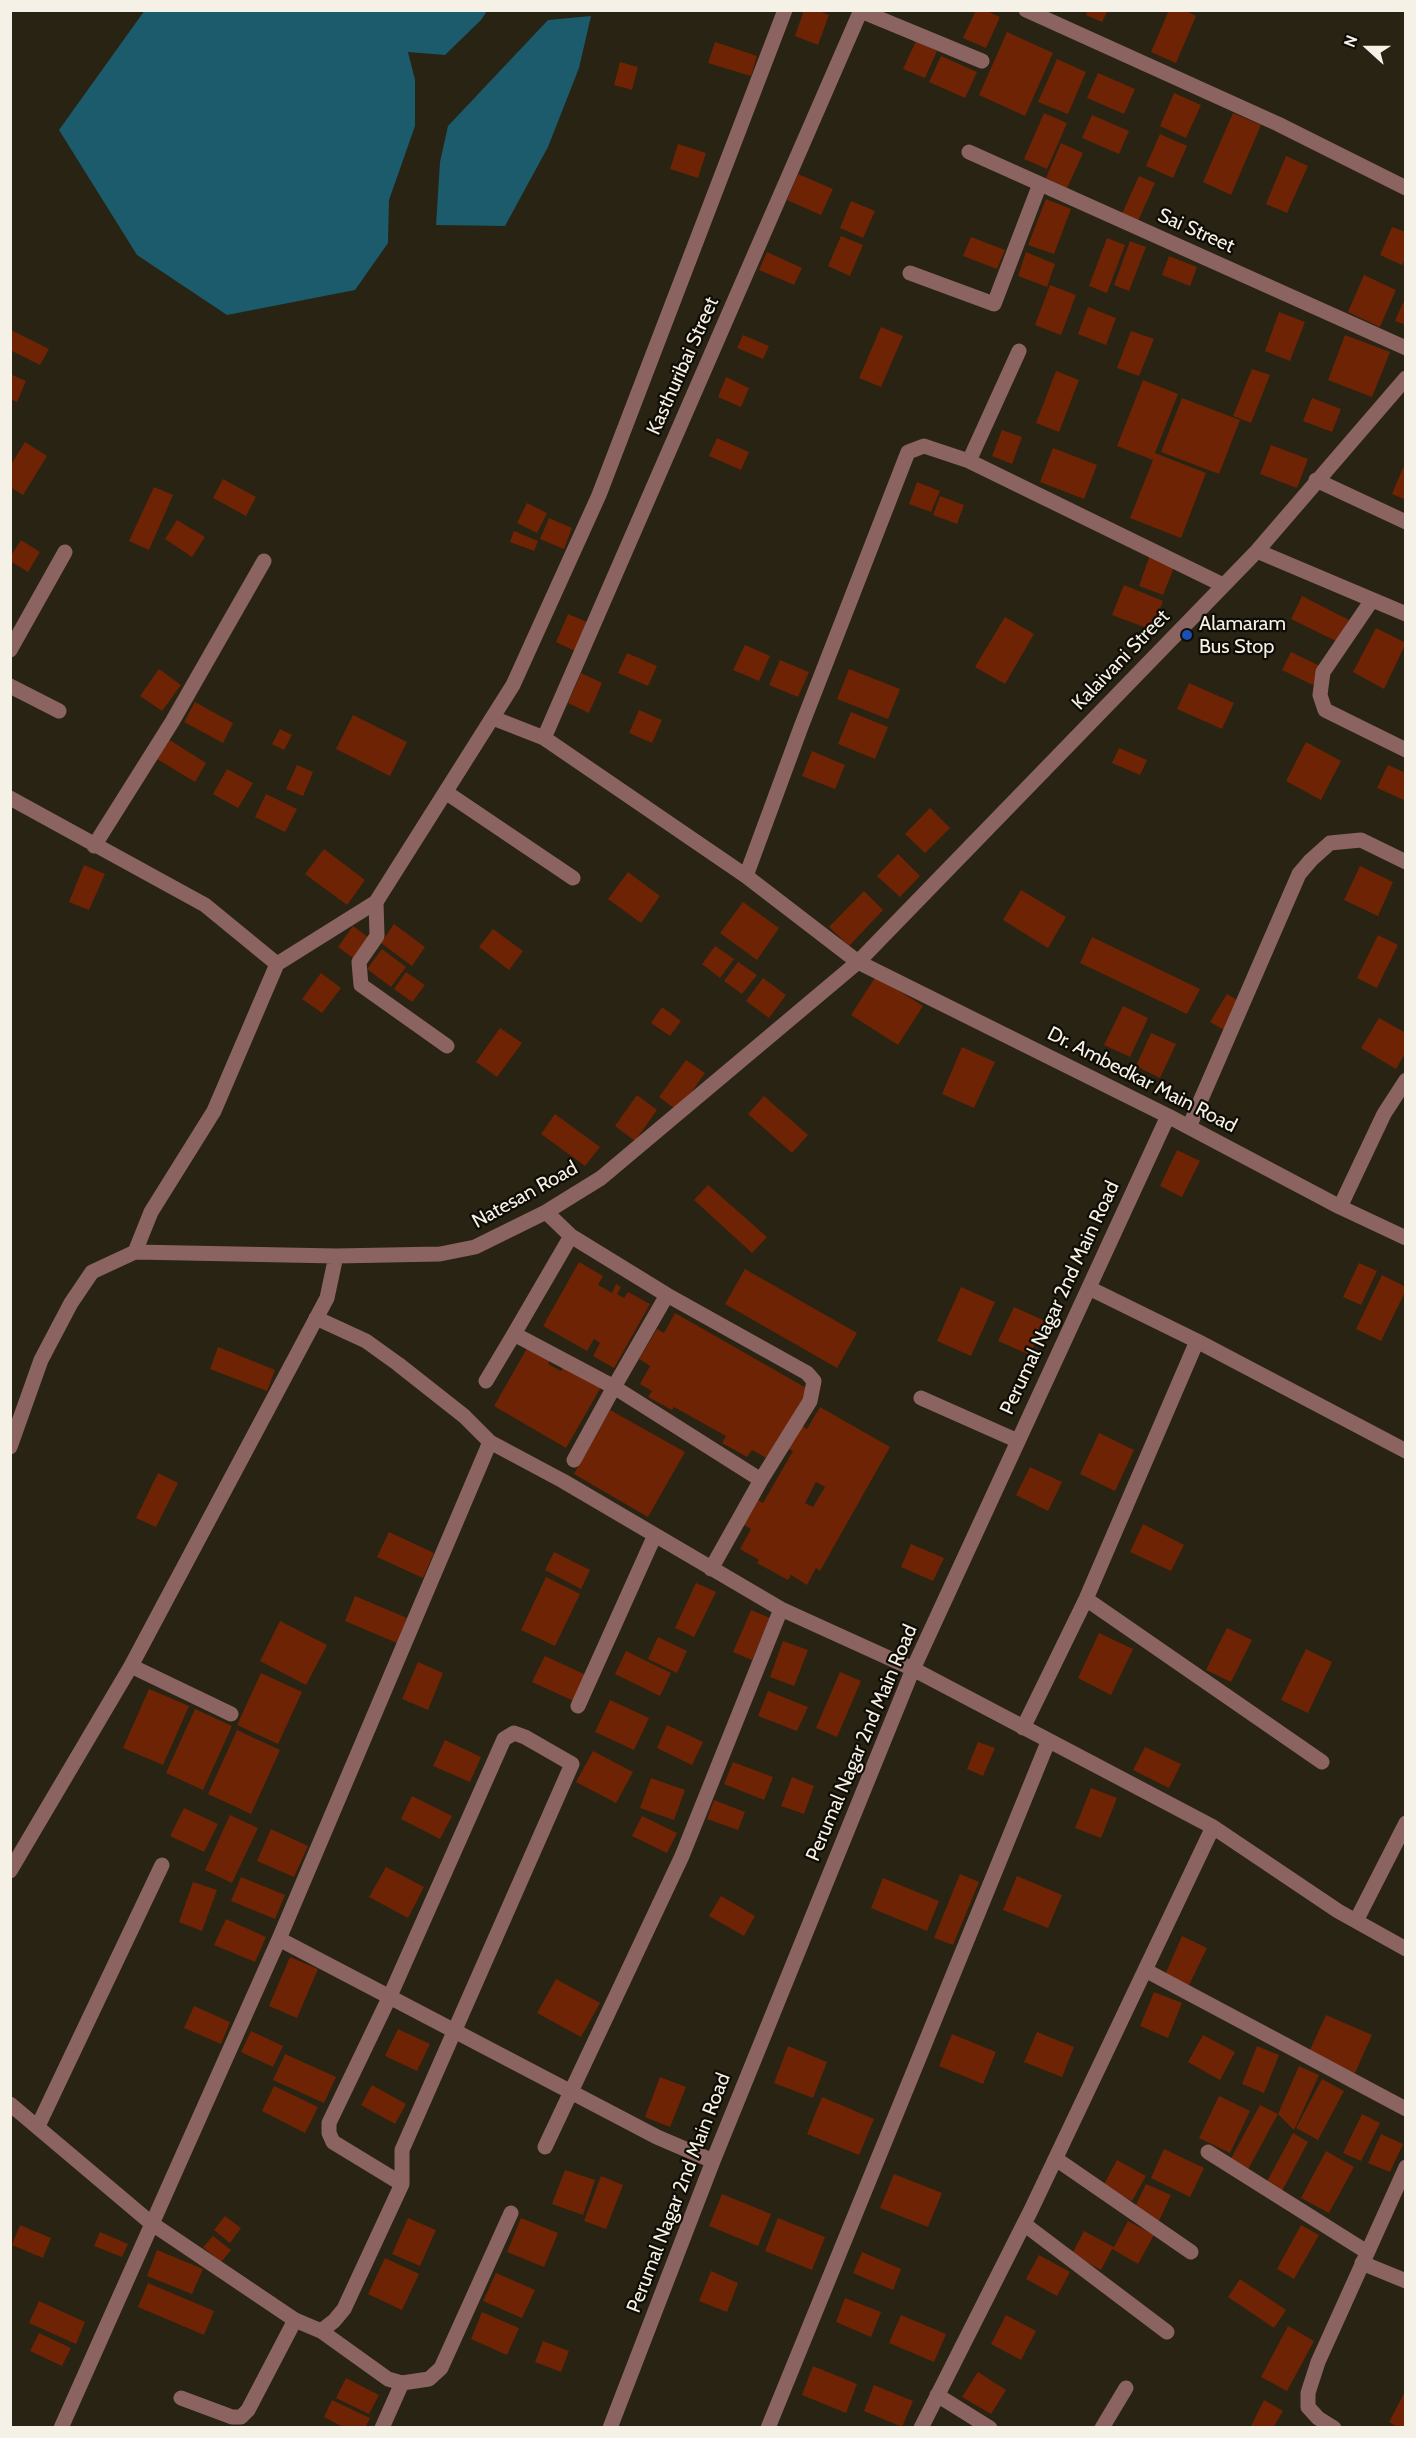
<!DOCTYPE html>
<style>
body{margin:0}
#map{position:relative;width:1416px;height:2438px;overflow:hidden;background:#282312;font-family:Cabin,sans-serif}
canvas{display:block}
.frame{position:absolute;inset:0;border:12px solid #f5f1e6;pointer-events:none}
.north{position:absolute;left:1338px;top:18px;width:60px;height:60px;-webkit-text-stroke:4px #0f0c06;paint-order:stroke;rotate:291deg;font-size:16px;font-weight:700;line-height:24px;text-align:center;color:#f5f1e6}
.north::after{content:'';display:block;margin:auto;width:21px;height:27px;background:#f5f1e6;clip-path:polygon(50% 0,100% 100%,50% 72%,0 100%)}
</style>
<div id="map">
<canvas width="1416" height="2438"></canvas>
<div class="frame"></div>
<div class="north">N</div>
</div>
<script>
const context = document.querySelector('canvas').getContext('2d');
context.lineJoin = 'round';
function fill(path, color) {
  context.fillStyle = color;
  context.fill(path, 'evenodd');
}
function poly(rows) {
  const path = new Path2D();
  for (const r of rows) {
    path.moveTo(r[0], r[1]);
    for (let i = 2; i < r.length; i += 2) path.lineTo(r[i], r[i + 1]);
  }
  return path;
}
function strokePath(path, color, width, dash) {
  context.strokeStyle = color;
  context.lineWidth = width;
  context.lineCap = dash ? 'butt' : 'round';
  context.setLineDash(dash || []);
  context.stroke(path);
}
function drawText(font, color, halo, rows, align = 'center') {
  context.font = font + ' Cabin,sans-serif';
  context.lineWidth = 4.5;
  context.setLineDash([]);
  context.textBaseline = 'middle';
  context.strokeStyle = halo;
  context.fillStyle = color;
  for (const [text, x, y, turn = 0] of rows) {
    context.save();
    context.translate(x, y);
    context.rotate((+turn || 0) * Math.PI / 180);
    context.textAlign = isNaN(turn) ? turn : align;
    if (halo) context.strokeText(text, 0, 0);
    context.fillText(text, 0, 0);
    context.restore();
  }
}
const water = poly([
 [145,10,487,11,481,20,445,55,408,52,415,80,415,126,389,200,388,243,355,290,227,315,137,255,59,130],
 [591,16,579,68,548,147,505,226,436,225,440,162,448,126,548,20]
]);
const building = poly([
 [804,10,817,10,829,15,818,45,795,36],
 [976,10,985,10,1000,17,986,48,963,38],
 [1088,10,1108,10,1102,22,1086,15],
 [1169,10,1185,10,1196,16,1176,63,1151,52],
 [1007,32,1053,53,1025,116,979,95],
 [916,41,937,51,925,78,903,69],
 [715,42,757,56,751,76,708,63],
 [941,56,977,72,965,98,929,82],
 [1057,59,1086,72,1068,114,1038,102],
 [620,62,638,67,632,90,614,85],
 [1098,73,1135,89,1124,114,1087,98],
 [1174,93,1201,105,1186,138,1160,126],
 [1044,113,1067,123,1047,169,1024,159],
 [1233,113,1261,125,1231,195,1203,182],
 [1092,115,1129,131,1119,154,1082,138],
 [1160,134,1187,146,1173,178,1146,166],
 [1061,143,1083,153,1067,188,1046,178],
 [678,144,706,153,698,178,670,169],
 [1286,156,1308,166,1287,213,1266,204],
 [798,174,833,189,821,215,787,200],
 [1139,176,1155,183,1138,221,1122,214],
 [1046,199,1071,209,1054,254,1028,245],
 [851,201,875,211,863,238,840,228],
 [1392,227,1406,232,1406,258,1402,265,1380,255],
 [841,236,863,245,850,276,828,266],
 [971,237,1005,250,997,269,963,256],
 [1107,238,1125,245,1107,293,1089,286],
 [1130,241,1146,247,1129,291,1114,285],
 [767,252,802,268,794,285,759,270],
 [1026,252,1055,264,1047,287,1018,276],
 [1169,256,1197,267,1190,286,1162,275],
 [1364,275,1396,290,1380,327,1348,312],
 [1050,285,1076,295,1061,335,1035,325],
 [1403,303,1406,304,1406,325,1395,321],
 [1088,307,1116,318,1106,345,1078,334],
 [1279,312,1305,322,1290,361,1265,351],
 [881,327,903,336,881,387,859,378],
 [11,330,49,349,40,365,10,350],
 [1131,331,1154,339,1139,376,1117,368],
 [743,335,769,346,763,359,737,348],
 [1345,335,1390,352,1372,397,1328,380],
 [1252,369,1270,375,1251,423,1233,416],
 [1056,371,1079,380,1059,432,1036,423],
 [10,374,26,381,17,402,10,399],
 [726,377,749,388,741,407,718,397],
 [1143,380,1178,394,1155,453,1206,473,1181,538,1130,518,1153,460,1117,446],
 [1182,398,1240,420,1219,474,1161,452],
 [1312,398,1341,409,1332,432,1303,421],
 [1002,430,1022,437,1012,464,992,456],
 [717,438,749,452,741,470,709,456],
 [25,442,47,456,23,495,10,487,10,466],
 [1271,445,1308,459,1297,488,1260,474],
 [1053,448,1097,465,1084,499,1040,482],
 [1403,468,1406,469,1406,500,1392,494],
 [223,479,256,497,246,516,213,498],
 [917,482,940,491,931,512,909,504],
 [154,487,173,495,149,550,129,541],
 [940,496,964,505,957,524,933,515],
 [527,503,547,513,537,533,517,523],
 [549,518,572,528,564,549,540,539],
 [177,520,205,537,192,557,165,539],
 [514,531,538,541,534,551,510,542],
 [21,540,40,552,28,572,10,561,10,557],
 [1150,555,1175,565,1163,595,1139,586],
 [1124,585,1163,601,1152,630,1112,615],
 [1302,596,1349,620,1338,642,1291,619],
 [568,614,587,622,575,651,556,642],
 [1005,617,1034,634,1005,684,975,667],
 [1376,628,1406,643,1384,689,1353,672],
 [745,645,770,656,759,681,733,670],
 [1291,652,1322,667,1313,685,1282,670],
 [627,653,657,666,648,686,618,673],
 [780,660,809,672,798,697,769,685],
 [159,669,181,685,162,711,140,696],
 [849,669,900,689,888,719,837,699],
 [581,673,602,683,589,713,568,703],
 [1189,683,1234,703,1222,729,1177,709],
 [195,702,233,723,223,743,184,722],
 [639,710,662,720,652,743,629,733],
 [851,712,888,727,875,759,838,744],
 [353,715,407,742,390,776,336,749],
 [280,729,292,735,284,750,272,744],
 [168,739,206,763,195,782,157,759],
 [1306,742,1341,761,1321,800,1286,781],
 [1119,748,1147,760,1140,775,1112,763],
 [812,751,845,765,835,789,802,776],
 [297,765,313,772,303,796,286,789],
 [1388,765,1406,773,1406,801,1377,788],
 [227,769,253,783,238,808,213,794],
 [266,794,297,809,285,832,255,817],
 [930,808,950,828,925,853,905,834],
 [324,849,365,880,347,905,305,874],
 [898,854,920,876,900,897,877,876],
 [84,865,105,874,89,910,69,902],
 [1360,866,1393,882,1378,916,1344,900],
 [628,872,660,896,641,923,608,899],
 [1021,890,1066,917,1048,948,1003,920],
 [864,891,883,910,849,946,829,927],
 [743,902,779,928,757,960,720,933],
 [394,924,425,947,412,966,381,943],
 [353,926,368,937,353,958,338,947],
 [493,929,523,951,509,970,479,947],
 [1378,935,1398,945,1377,988,1357,978],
 [1092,937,1200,989,1187,1014,1080,963],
 [715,946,734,959,720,978,702,964],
 [382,949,406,967,391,987,367,969],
 [738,962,757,975,742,994,724,981],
 [406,972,425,985,412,1002,394,989],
 [321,973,341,988,322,1013,302,999],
 [876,976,923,1006,898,1045,851,1015],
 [763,978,786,995,769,1018,746,1001],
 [1227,994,1242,1003,1226,1031,1210,1022],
 [1123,1006,1148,1018,1130,1057,1104,1045],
 [662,1007,681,1021,670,1036,651,1023],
 [1379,1018,1406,1033,1406,1052,1396,1069,1361,1048],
 [500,1028,522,1043,497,1077,476,1062],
 [1151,1033,1176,1044,1160,1078,1136,1066],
 [962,1047,995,1062,974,1108,942,1094],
 [686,1060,705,1073,678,1111,659,1097],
 [637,1095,657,1110,635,1141,615,1126],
 [764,1096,808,1135,792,1153,748,1114],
 [555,1114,600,1147,585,1166,541,1134],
 [1177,1150,1200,1161,1182,1197,1160,1186],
 [708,1185,767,1237,752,1253,694,1200],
 [579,1262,603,1276,598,1285,612,1293,616,1284,621,1287,617,1294,624,1298,628,1292,650,1304,614,1368,593,1356,600,1343,594,1339,587,1351,543,1326],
 [1359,1263,1377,1271,1361,1305,1343,1297],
 [745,1269,857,1333,837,1368,725,1304],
 [1382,1275,1406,1287,1406,1290,1381,1341,1356,1329],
 [961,1287,995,1302,971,1356,937,1341],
 [1014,1307,1045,1321,1030,1355,998,1341],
 [675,1313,808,1389,768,1459,752,1450,747,1457,722,1443,726,1436,674,1407,672,1410,648,1397,652,1391,640,1384,650,1366,639,1359,657,1329,664,1333],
 [529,1345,552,1357,548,1364,561,1371,564,1366,601,1387,566,1448,494,1406],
 [218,1347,275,1370,267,1391,210,1369],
 [820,1407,890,1447,820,1571,816,1568,807,1585,791,1575,788,1580,757,1563,759,1560,740,1549,751,1529,744,1525,758,1500,763,1503,793,1451,787,1448,801,1425,807,1429],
 [816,1482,825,1487,813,1507,805,1503],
 [610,1410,685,1452,648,1517,574,1474],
 [1099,1433,1134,1450,1115,1491,1080,1474],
 [1030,1467,1062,1482,1048,1511,1016,1495],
 [158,1473,178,1483,156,1527,136,1518],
 [1143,1524,1184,1545,1171,1571,1130,1552],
 [389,1532,434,1553,423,1578,377,1557],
 [911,1544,944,1558,933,1581,901,1567],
 [554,1552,590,1570,581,1589,545,1570],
 [546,1577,580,1594,555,1646,521,1630],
 [696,1583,716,1592,694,1637,675,1628],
 [355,1596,407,1618,397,1643,345,1621],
 [751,1610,770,1618,752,1660,733,1652],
 [280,1621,327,1645,306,1685,260,1661],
 [1227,1628,1252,1640,1231,1682,1206,1670],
 [1099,1633,1133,1649,1111,1695,1078,1678],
 [658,1637,687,1651,677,1673,648,1659],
 [783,1641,808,1650,794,1686,770,1677],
 [1306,1649,1332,1662,1308,1713,1281,1700],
 [626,1651,671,1673,660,1696,615,1674],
 [545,1656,586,1675,574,1701,532,1682],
 [418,1662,443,1673,428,1710,402,1699],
 [840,1672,861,1681,837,1737,816,1728],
 [261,1673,302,1692,278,1744,237,1725],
 [149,1689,189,1706,163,1765,123,1748],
 [768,1691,808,1707,797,1731,758,1716],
 [610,1700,649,1718,634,1750,595,1732],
 [195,1709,232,1726,203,1790,166,1773],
 [667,1725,703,1742,692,1765,657,1748],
 [237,1730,280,1750,251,1814,208,1794],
 [445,1740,481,1757,470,1782,433,1766],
 [978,1742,995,1748,983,1776,967,1769],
 [1145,1747,1181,1764,1169,1788,1133,1770],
 [593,1751,633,1772,616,1803,576,1782],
 [733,1762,773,1777,764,1800,724,1784],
 [792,1777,814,1786,804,1814,781,1806],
 [651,1778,685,1790,674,1820,640,1808],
 [1091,1788,1117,1798,1101,1838,1075,1828],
 [412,1796,452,1816,440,1839,401,1819],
 [714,1800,745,1812,738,1830,707,1819],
 [184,1808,218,1824,204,1852,170,1836],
 [230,1815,258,1828,232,1883,205,1870],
 [642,1816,677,1833,667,1853,632,1836],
 [271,1829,308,1846,294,1877,257,1861],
 [386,1867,424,1887,408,1918,369,1897],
 [960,1874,979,1882,953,1945,934,1938],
 [1017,1876,1062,1895,1048,1928,1003,1910],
 [241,1877,285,1895,275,1919,231,1901],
 [883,1878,939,1901,927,1931,871,1908],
 [193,1882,217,1890,202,1931,179,1922],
 [721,1896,755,1916,744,1936,709,1916],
 [226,1919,266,1937,255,1962,214,1945],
 [1182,1936,1207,1948,1189,1985,1165,1975],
 [290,1957,318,1969,297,2018,269,2006],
 [556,1979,600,2003,581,2037,537,2013],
 [1154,1992,1182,2003,1168,2038,1140,2026],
 [194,2006,230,2022,221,2044,184,2028],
 [1326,2015,1372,2035,1355,2073,1309,2052],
 [398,2029,430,2044,417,2071,385,2056],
 [251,2031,283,2046,273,2067,241,2052],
 [1037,2032,1074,2047,1062,2077,1024,2062],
 [952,2034,996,2052,983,2084,939,2066],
 [1203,2035,1235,2052,1220,2080,1188,2062],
 [788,2046,827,2062,813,2098,774,2083],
 [1257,2046,1279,2055,1264,2093,1242,2084],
 [285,2054,336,2077,324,2103,273,2080],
 [1299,2066,1319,2075,1294,2130,1278,2114],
 [660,2077,686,2087,670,2127,645,2117],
 [1322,2079,1344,2091,1318,2140,1296,2128],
 [372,2085,406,2104,395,2124,361,2105],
 [274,2086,318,2107,305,2133,262,2111],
 [1219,2096,1250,2111,1230,2153,1199,2138],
 [822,2097,874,2119,859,2155,807,2134],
 [1260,2105,1278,2114,1246,2173,1228,2164],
 [1362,2114,1380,2123,1361,2161,1343,2153],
 [1293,2133,1308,2142,1281,2193,1265,2185],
 [1381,2134,1403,2144,1390,2172,1368,2163],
 [1164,2149,1204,2168,1190,2197,1151,2178],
 [1326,2151,1354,2167,1329,2213,1301,2198],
 [1117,2160,1146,2176,1132,2201,1103,2186],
 [565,2170,595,2180,583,2215,552,2204],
 [894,2174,942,2193,928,2227,880,2208],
 [601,2176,623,2185,606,2229,584,2221],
 [1146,2184,1171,2195,1159,2221,1134,2209],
 [722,2194,771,2214,758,2246,709,2226],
 [225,2216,241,2228,230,2243,214,2230],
 [408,2218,436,2230,420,2266,392,2254],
 [521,2218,558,2233,544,2267,507,2252],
 [778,2218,825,2237,812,2270,765,2251],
 [1128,2221,1154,2235,1138,2264,1112,2249,1101,2270,1072,2254,1084,2231,1114,2247],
 [20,2225,51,2238,43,2258,12,2245],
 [1301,2225,1319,2235,1294,2279,1277,2269],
 [100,2232,128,2244,122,2257,94,2246],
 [213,2236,231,2250,221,2262,203,2247],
 [157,2250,203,2269,192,2294,147,2276],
 [862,2252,901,2269,893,2290,853,2273],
 [1039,2255,1070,2272,1057,2296,1026,2279],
 [385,2258,419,2274,402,2310,368,2294],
 [711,2271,738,2283,727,2312,699,2301],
 [496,2273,535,2290,522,2318,483,2301],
 [1240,2279,1286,2310,1274,2328,1228,2297],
 [148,2283,214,2311,204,2335,138,2307],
 [845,2298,881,2312,871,2337,836,2322],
 [39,2301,85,2322,76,2344,29,2323],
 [482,2312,519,2328,507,2355,471,2339],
 [901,2315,946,2334,934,2362,889,2343],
 [1006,2315,1036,2331,1021,2360,991,2344],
 [1288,2326,1314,2341,1287,2391,1261,2377],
 [39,2333,71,2348,62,2366,30,2351],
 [543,2341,569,2351,561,2372,535,2362],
 [813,2366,857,2384,846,2413,802,2395],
 [978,2372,1006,2390,991,2414,962,2397],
 [346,2378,379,2395,369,2414,336,2398],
 [874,2385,913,2401,902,2427,864,2411],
 [1406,2390,1406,2428,1399,2428,1389,2422],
 [332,2400,370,2418,365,2428,345,2428,324,2417],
 [1264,2400,1283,2411,1273,2428,1250,2428]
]);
const minor = poly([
 [1026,10,1278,124,1406,188],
 [861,11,982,61],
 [969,152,1406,348],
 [910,273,994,304,1040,184],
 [969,461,1019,351],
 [1316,480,1406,522],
 [1257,551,1406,614],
 [1372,600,1323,672,1320,695,1325,710,1406,750],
 [10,650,65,552],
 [10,686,59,711],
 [493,718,544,738,746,876,858,962,1168,1116,1340,1207,1406,1238],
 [544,738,861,10],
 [447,793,573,878],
 [10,798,205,905,277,964],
 [94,846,172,722,264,561],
 [746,876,801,727,908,452,924,446,969,461,1223,585],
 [376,902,377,936,359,962,361,985,447,1046],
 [1189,1127,1299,874,1311,860,1330,843,1361,840,1406,862],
 [1340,1207,1384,1114,1406,1080],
 [546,1212,571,1236,667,1295,807,1373,814,1381,810,1401,761,1480,711,1569],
 [571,1236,514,1334,614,1387,574,1460],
 [135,1252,151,1212,214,1111,277,964,376,902,513,685,599,495,785,10],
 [1089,1288,1197,1341,1406,1451],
 [667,1295,614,1387,761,1480],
 [316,1318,366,1341,398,1364,464,1416,490,1442,563,1481,781,1609,913,1669,1213,1827,1338,1911,1406,1949],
 [486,1381,514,1334],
 [921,1398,1018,1441],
 [10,1447,41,1360,71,1303,92,1272,135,1252,336,1256,440,1254,475,1247,546,1212,601,1178,858,962,1257,551,1406,378],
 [1086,1599,1322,1762],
 [131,1666,327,1298,336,1256],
 [578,1706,654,1537],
 [1023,1728,1086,1599,1197,1341],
 [10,1871,131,1666,231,1714],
 [1356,1921,1406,1823],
 [279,1939,657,2137,713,2161],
 [1145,1970,1406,2109],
 [10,2104,151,2223,295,2320,321,2331,334,2321,344,2309,402,2184,402,2150,572,1764,525,1737,514,1733,504,1739,390,1996,329,2123,329,2133,333,2142,402,2184],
 [38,2126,162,1865],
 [545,2147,682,1856,781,1609],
 [1208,2152,1367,2252],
 [1056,2159,1191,2252],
 [1024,2224,1167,2332],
 [1362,2263,1406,2281],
 [321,2331,388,2379,402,2383,429,2379,441,2368,511,2213],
 [937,2395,990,2428],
 [181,2398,232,2417,241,2417,248,2410,295,2320],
 [61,2428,279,1939,490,1442],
 [382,2428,402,2383],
 [610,2428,713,2161,913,1669,1168,1116],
 [768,2428,1048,1742],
 [921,2428,1031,2210,1213,1827],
 [1102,2428,1126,2388],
 [1334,2428,1318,2418,1308,2407,1308,2393,1318,2362,1406,2167]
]);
const markers = [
 [1187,635,6,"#1a4fb4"]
];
const streetNames = [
 ["Sai Street",1196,231,24],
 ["Kasthuribai Street",683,366,-66],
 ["Kalaivani Street",1121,660,-46],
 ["Dr. Ambedkar Main Road",1142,1080,27],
 ["Natesan Road",525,1195,-29],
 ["Perumal Nagar 2nd Main Road",1060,1298,-65],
 ["Perumal Nagar 2nd Main Road",862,1743,-67],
 ["Perumal Nagar 2nd Main Road",679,2193,-69]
];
const poiNames = [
 ["Alamaram",1199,624],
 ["Bus Stop",1199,647]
];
fill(water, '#1b5b6b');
fill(building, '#6e2304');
strokePath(minor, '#8b6461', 15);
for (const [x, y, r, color] of markers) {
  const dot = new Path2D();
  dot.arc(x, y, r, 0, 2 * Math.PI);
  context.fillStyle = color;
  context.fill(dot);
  strokePath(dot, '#0f0c06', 2);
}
drawText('20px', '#f5f1e6', '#0f0c06', streetNames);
drawText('20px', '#f5f1e6', '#0f0c06', poiNames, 'left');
</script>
